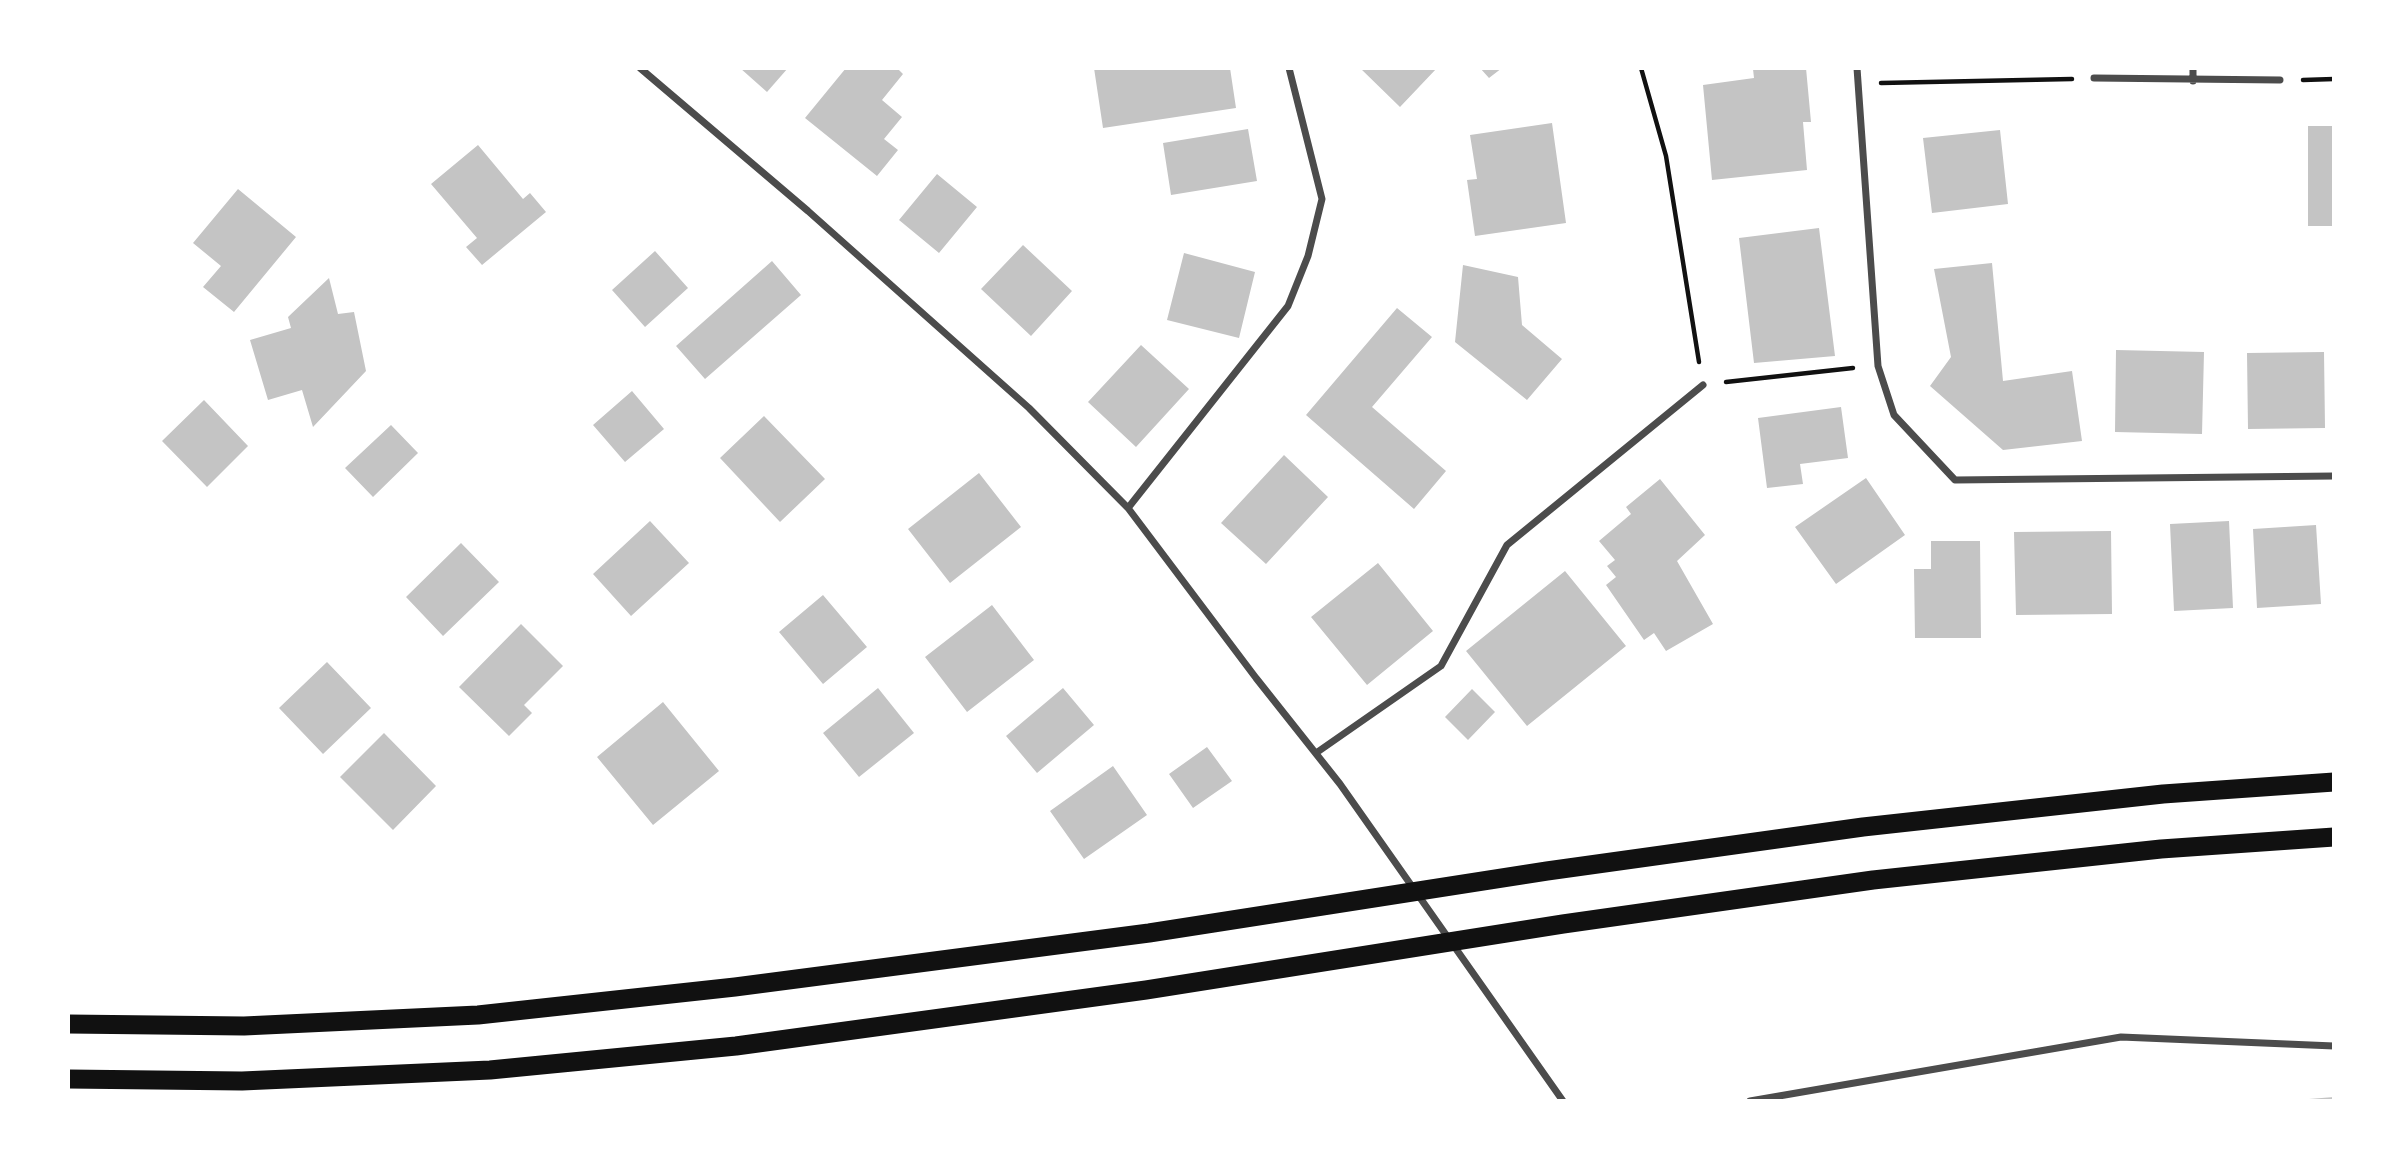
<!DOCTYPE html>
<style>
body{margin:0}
#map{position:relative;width:2402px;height:1169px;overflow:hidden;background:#fff;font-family:"Zilla Slab",serif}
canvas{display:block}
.frame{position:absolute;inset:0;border:70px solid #fff;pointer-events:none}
</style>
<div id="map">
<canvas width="2402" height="1169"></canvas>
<div class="frame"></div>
</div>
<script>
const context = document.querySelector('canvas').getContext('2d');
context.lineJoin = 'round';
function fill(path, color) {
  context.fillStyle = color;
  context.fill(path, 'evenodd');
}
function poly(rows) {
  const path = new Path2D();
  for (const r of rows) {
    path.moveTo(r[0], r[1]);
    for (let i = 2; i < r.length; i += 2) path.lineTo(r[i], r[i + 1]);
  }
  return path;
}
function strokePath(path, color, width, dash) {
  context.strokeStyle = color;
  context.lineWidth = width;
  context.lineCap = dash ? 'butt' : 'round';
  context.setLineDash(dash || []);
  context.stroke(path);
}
const building = poly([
 [740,68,788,68,767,92],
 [846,68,897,68,903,74,882,100,902,117,884,139,898,150,877,176,805,118],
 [1094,68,1230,68,1236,108,1103,128],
 [1360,68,1437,68,1400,107],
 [1480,68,1502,68,1489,78],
 [1806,68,1811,122,1803,122,1807,170,1712,180,1703,85,1754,78,1753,69],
 [1552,123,1566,223,1475,236,1467,180,1477,179,1470,135],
 [2308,126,2334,126,2334,226,2308,226],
 [1248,129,1257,181,1171,195,1163,143],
 [2000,130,2008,204,1932,213,1923,138],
 [478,145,523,199,530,193,546,212,482,265,466,247,477,238,431,184],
 [937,174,977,207,939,253,899,220],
 [238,189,296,237,234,312,203,287,221,266,193,243],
 [1819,228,1835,356,1754,363,1739,238],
 [1023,245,1072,291,1031,336,981,289],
 [655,251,688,288,645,327,612,290],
 [1184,253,1255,272,1239,338,1167,320],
 [772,261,801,295,705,379,676,346],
 [1992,263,2003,381,2072,371,2082,441,2003,450,1930,386,1951,357,1934,269],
 [1463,265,1518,277,1522,325,1562,359,1527,400,1455,342],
 [329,278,338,314,354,312,366,371,313,427,302,390,268,400,250,340,291,328,288,317],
 [1397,308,1432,337,1372,407,1446,471,1414,509,1306,415],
 [1141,345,1189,389,1136,447,1088,402],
 [2116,350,2204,352,2202,434,2115,432],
 [2324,352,2325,428,2248,429,2247,353],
 [632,391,664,429,625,462,593,425],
 [204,400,248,446,207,487,162,441],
 [1841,407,1848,458,1800,464,1803,484,1767,488,1758,418],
 [764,416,825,479,780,522,720,458],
 [391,425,418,453,373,497,345,468],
 [1284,455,1328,497,1266,564,1221,523],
 [979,473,1021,527,950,583,908,529],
 [1866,478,1905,535,1836,584,1795,527],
 [1660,479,1705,535,1677,561,1713,624,1666,651,1654,633,1644,640,1606,585,1616,577,1607,566,1615,560,1599,541,1631,514,1626,507],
 [650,521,689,563,631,616,593,574],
 [2229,521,2233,608,2174,611,2170,524],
 [2316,525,2321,604,2257,608,2253,529],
 [2111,531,2112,614,2016,615,2014,532],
 [1931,541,1980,541,1981,638,1915,638,1914,569,1931,569],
 [461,543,499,582,443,636,406,597],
 [1378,563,1433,631,1367,685,1311,617],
 [1565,571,1626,646,1527,726,1466,651],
 [823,595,867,647,823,684,779,632],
 [992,605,1034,660,967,712,925,657],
 [521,624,563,666,524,705,532,713,509,736,459,687],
 [327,662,371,708,323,754,279,708],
 [878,688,914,733,859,777,823,733],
 [1063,688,1094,725,1037,773,1006,736],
 [1472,689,1495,712,1468,740,1445,717],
 [663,702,719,771,653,825,597,757],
 [384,733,436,786,393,830,340,777],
 [1207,747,1232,781,1193,808,1169,774],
 [1113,766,1147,815,1084,859,1050,811],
 [2334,1097,2334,1101,2309,1101,2309,1099]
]);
const path = poly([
 [1641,68,1666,156,1699,362],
 [2303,80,2334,79],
 [1881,83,2072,79],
 [1726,382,1853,368]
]);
const minor = poly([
 [640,68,808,211,1029,408,1128,508,1256,678,1340,784,1563,1101],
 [1857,68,1878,366,1894,415,1955,480,2334,476],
 [2193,68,2193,81],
 [2094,78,2280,80],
 [1128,508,1288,306,1308,256,1322,199,1289,68],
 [1316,753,1441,666,1507,545,1703,385],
 [1750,1101,2121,1037,2334,1046]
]);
const trunk = poly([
 [68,1024,244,1026,478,1015,735,987,1149,933,1547,871,1863,827,2163,794,2334,782],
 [68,1079,242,1081,490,1070,736,1046,1146,990,1563,924,1873,880,2161,849,2334,837]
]);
fill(building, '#c4c4c4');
strokePath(path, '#111', 4.5);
strokePath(minor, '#4c4c4c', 7);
strokePath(trunk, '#111', 19);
</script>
